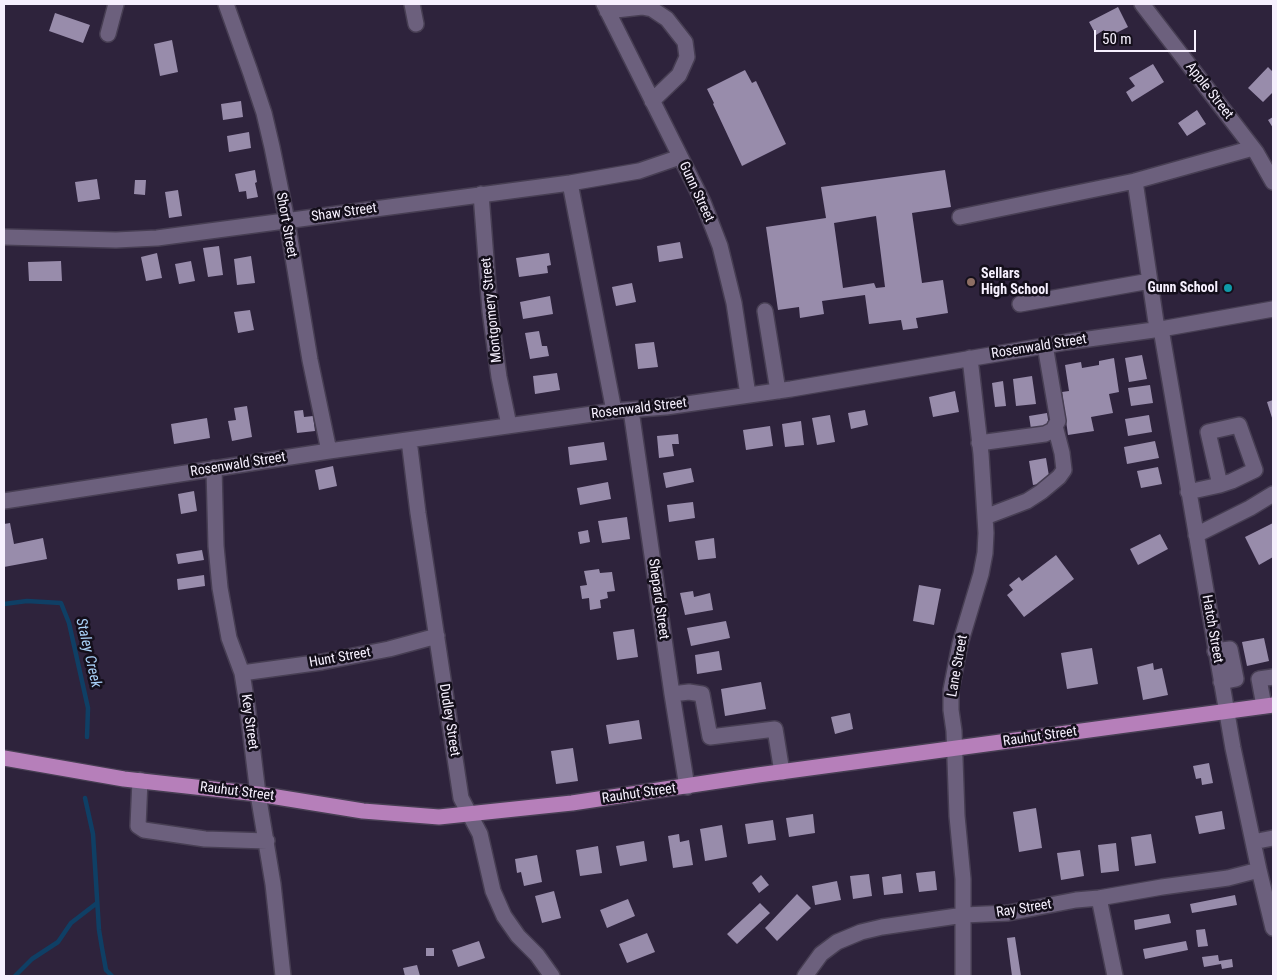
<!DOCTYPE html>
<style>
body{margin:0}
#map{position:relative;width:1277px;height:980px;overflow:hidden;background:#2e233c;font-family:"Roboto Condensed",sans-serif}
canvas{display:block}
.frame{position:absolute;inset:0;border:5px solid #f6f0fe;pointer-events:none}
.scale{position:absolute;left:1094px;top:30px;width:102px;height:22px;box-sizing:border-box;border:2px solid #f6f0fe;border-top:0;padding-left:6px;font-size:15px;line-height:18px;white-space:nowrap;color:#f6f0fe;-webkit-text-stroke:4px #140f1b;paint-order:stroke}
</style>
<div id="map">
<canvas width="1277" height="980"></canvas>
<div class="frame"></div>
<div class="scale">50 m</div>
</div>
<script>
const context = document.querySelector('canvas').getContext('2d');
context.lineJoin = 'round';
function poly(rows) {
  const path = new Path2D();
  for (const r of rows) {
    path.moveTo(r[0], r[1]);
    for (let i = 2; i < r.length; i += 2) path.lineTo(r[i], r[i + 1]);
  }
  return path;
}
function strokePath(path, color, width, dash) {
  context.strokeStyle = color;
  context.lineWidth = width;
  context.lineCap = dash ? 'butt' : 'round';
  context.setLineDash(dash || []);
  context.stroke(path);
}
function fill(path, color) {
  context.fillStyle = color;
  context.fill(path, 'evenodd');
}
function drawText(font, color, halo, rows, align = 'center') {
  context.font = font + ' "Roboto Condensed",sans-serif';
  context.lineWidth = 5;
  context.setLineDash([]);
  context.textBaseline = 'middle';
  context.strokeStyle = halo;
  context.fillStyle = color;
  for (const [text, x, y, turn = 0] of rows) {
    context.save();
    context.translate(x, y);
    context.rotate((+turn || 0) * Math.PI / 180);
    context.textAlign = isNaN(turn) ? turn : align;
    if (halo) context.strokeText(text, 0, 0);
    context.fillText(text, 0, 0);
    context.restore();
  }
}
const stream = poly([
 [4,604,27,601,61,603,69,623,88,708,87,737],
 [85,798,93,834,99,930,102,948,106,970,112,976],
 [15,976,32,959,58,942,71,923,97,903]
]);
const building = poly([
 [1118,7,1128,27,1108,37,1104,30,1096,35,1089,22],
 [55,13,90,25,83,43,49,31],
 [172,40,178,72,160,76,154,44],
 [1153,64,1164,82,1132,102,1126,92,1135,86,1129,78],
 [1268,67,1273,72,1273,92,1263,102,1248,88],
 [745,70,752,83,756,81,786,144,742,166,713,104,714,103,707,89],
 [241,101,243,117,223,120,221,104],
 [1197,110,1206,124,1187,136,1178,123],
 [1273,117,1273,128,1268,120],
 [249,132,251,148,229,152,227,136],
 [255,170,257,182,255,183,258,197,247,199,246,191,239,192,235,174],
 [945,170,951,207,912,213,922,283,943,280,948,313,916,318,918,328,903,330,901,320,869,324,865,295,822,301,824,314,800,318,799,307,778,310,766,227,826,218,821,187],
 [876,216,885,287,876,288,874,283,843,288,834,223],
 [97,179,100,199,78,202,75,182],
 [135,180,146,180,145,195,134,194],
 [178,190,182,216,169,218,165,192],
 [680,242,683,258,659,262,657,246],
 [219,246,223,275,208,277,203,248],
 [157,253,162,278,146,281,141,257],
 [549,253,551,265,547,266,548,273,519,277,516,258],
 [251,256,255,283,237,285,234,259],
 [61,261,62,281,29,281,28,262],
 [191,261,195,281,179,284,175,264],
 [632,283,636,302,616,306,612,287],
 [550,296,553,314,523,319,520,302],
 [250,310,254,330,238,333,234,312],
 [539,331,542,346,547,346,549,356,530,359,525,333],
 [654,342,658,367,638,369,635,344],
 [1142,355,1147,379,1129,382,1125,358],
 [1114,358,1119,392,1109,394,1113,413,1091,417,1094,431,1068,435,1062,392,1069,391,1065,365,1081,362,1082,368,1099,365,1099,361],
 [557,373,560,390,535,394,533,376],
 [1032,376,1036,404,1016,406,1013,379],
 [1003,381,1006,406,995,407,992,383],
 [1150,385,1153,403,1131,406,1128,388],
 [955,391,959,412,933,417,929,397],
 [1273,400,1273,421,1267,402],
 [247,406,252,437,232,441,228,421,236,420,234,408],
 [303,410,304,417,313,416,315,431,297,433,294,411],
 [865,410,868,425,851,429,848,413],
 [1047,413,1049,426,1031,429,1029,416],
 [830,415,835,442,817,445,812,418],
 [1149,415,1152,432,1128,436,1125,419],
 [207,418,210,438,174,444,171,424],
 [801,421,804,445,785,447,782,424],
 [770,426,773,446,746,450,743,430],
 [678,434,679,444,672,444,674,456,659,458,657,436],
 [1155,441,1159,458,1127,464,1124,447],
 [604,442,607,460,570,465,568,447],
 [1046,458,1050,482,1033,485,1029,461],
 [333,466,337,486,319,490,315,470],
 [1158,467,1162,484,1141,488,1137,471],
 [691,468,694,482,666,488,663,473],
 [608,482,611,499,580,505,577,488],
 [194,491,197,511,181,514,178,494],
 [693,502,695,518,669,522,667,505],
 [627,517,630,539,602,543,598,521],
 [10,523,14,544,43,538,47,559,4,567,4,524],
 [1273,523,1273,557,1259,565,1245,537],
 [588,530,590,542,580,544,578,532],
 [1160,534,1168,549,1138,565,1130,549],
 [714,538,716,558,698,560,695,541],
 [202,550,204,560,178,564,176,554],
 [1056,555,1074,579,1024,617,1007,595,1013,590,1009,585,1019,577,1022,581],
 [599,569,600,573,612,572,615,591,607,592,608,598,600,600,601,608,590,610,589,598,582,599,580,586,587,585,584,571],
 [204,575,205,586,178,590,177,579],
 [919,585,941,589,934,625,913,621],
 [693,591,694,597,710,593,713,610,685,615,680,593],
 [726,621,730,638,691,646,687,628],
 [634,629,638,657,617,660,613,632],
 [1264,638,1269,661,1247,666,1242,642],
 [1092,648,1098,684,1067,689,1061,653],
 [719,651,722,670,697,674,695,655],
 [1153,663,1154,670,1162,668,1168,695,1143,700,1137,667],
 [761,682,766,709,725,716,721,689],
 [850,713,853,729,835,734,831,717],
 [639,720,642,739,609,744,606,725],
 [573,748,578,781,556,784,551,751],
 [1209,763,1213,783,1202,785,1201,778,1196,779,1193,766],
 [1036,808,1042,848,1019,852,1013,812],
 [1222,811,1225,829,1199,834,1195,816],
 [813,814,815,833,789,837,786,818],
 [773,820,776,840,748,844,745,824],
 [722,825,727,857,705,861,700,829],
 [679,834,680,842,689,840,693,865,673,868,668,836],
 [1151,834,1156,863,1135,866,1131,837],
 [644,841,647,861,620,866,616,846],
 [1116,843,1119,871,1101,873,1098,845],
 [598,846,602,873,580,876,576,850],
 [1080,850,1084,876,1061,880,1057,853],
 [537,855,542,882,524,886,521,872,517,873,515,859],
 [935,871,937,890,919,892,916,873],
 [869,874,872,896,853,899,850,876],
 [901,874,903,893,884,895,882,877],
 [761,875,769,885,759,893,752,883],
 [837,881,841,900,815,905,812,886],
 [554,891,561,918,542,923,535,896],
 [797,894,811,908,777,941,765,928],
 [1235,895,1237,905,1192,913,1190,904],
 [628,899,635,916,607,928,600,910],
 [760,903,770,913,737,944,727,934],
 [1169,914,1171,923,1135,930,1134,920],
 [1205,929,1208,946,1198,947,1196,930],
 [647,933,655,952,627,963,619,944],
 [1015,937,1021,976,1012,976,1007,938],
 [479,941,485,958,458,967,452,950],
 [1186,941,1188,950,1145,959,1143,949],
 [426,948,434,948,434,956,426,956],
 [1218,955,1219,961,1232,959,1233,967,1222,969,1221,964,1204,967,1202,957],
 [417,965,420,976,405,976,403,968]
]);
const minor = poly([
 [226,4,250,71,264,113,272,147,287,221,310,360,329,451],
 [412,4,416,24],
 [604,4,703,202,720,246,734,303,748,395],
 [1142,4,1256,152,1273,182],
 [607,11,642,7,652,9,667,19,685,42,687,57,679,75,652,101],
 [108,34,116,4],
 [570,183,614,411],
 [481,194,490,311,499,377,509,425],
 [960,217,1135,181],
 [4,237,116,240,157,238,570,183,639,171,680,157],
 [1020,304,1150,281],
 [765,311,778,391],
 [1157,329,1135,181,1253,148],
 [1161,329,1233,748,1259,870,1273,928],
 [631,410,672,694,687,787],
 [409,440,418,513,461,798,480,834,493,891,504,916,518,936,537,955,552,976],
 [979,443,1045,434,1053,430,1058,421,1045,345],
 [214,468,216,546,220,588,229,638,242,673,247,704,258,794,273,884,283,976],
 [1188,492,1220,485,1232,481,1255,470,1239,425,1208,432,1220,485],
 [4,501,329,451,614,411,666,407,791,389,1067,342,1161,329,1273,309],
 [985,517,1027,501,1041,492,1059,477,1064,470,1062,453,1055,426],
 [1196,535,1250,508,1273,494],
 [1215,651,1230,649,1236,679,1221,682],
 [242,673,322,662,389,649,437,636],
 [672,694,689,692,702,694,710,737,775,729,782,772],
 [1264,706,1259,679,1273,677],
 [140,780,138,826,144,830,205,839,267,841],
 [1253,842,1273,838],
 [1099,898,1115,976],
 [805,976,821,954,837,942,861,932,882,927,964,915,1008,913,1076,900,1099,898,1162,887,1228,878,1259,870],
 [963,976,963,879,957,816,954,731,951,710,951,690,960,644,981,574,985,553,986,533,981,454,970,358]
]);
const major = poly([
 [4,758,124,779,258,794,363,811,439,817,572,803,758,775,1273,705]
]);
const markers = [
 [971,282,5,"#8d6e63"],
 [1228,288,5,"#0f9aa8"]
];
const streetNames = [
 ["Apple Street",1209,91,52],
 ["Gunn Street",696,192,65],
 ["Shaw Street",344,213,-8],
 ["Short Street",286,225,80],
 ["Montgomery Street",492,310,-96],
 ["Rosenwald Street",1039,347,-9],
 ["Rosenwald Street",639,409,-7],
 ["Rosenwald Street",238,465,-9],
 ["Shepard Street",658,599,82],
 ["Hatch Street",1212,629,80],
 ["Hunt Street",340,658,-10],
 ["Lane Street",958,666,-80],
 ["Dudley Street",449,720,81],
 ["Key Street",249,722,82],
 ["Rauhut Street",1040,737,-8],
 ["Rauhut Street",237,792,7],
 ["Rauhut Street",639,794,-8],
 ["Ray Street",1024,909,-9]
];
const poiNames = [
 ["Sellars",981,274],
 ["High School",981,290],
 ["Gunn School",1218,288,"right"]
];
const waterNames = [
 ["Staley Creek",88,653,77]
];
strokePath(stream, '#0f3f65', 4.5);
fill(building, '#988cab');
strokePath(minor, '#473e53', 18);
strokePath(major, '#473e53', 18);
strokePath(minor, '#6c607d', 15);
strokePath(major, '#b67fba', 15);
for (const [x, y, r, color] of markers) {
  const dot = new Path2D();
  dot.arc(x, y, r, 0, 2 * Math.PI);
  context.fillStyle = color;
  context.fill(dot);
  strokePath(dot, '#140f1b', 2);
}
drawText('14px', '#f6f0fe', '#140f1b', streetNames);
drawText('bold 14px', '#f6f0fe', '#140f1b', poiNames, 'left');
drawText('italic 15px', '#a9d1f7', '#140f1b', waterNames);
</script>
